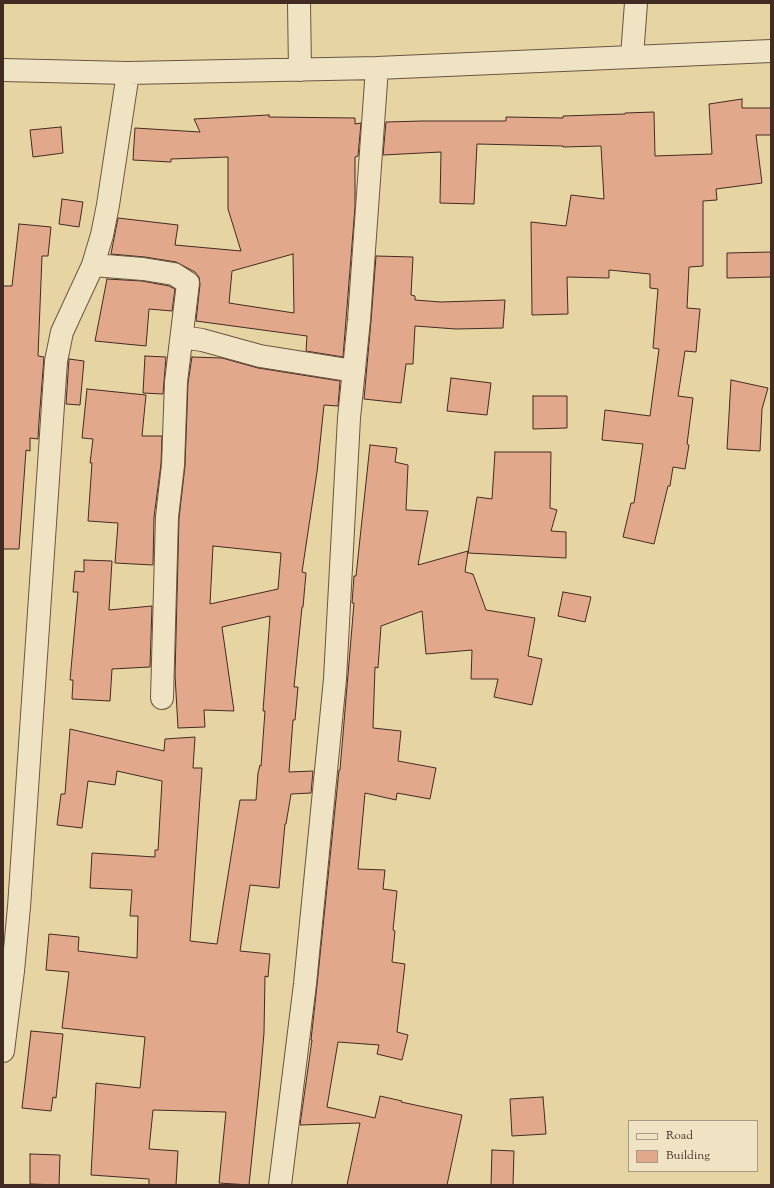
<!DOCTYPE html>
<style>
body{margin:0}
#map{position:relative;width:774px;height:1188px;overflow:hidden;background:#e7d4a3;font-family:"Sorts Mill Goudy",serif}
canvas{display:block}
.frame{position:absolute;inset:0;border:4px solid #422b22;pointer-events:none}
.legend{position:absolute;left:628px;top:1120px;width:130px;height:52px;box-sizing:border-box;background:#efe3c3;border:1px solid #aa9983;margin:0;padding:5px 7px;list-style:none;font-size:12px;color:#422b22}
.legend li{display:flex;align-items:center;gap:8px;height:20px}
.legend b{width:20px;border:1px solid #aa9983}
</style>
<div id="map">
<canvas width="774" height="1188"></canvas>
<div class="frame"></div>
<ul class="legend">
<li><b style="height:5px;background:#efe3c3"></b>Road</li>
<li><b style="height:11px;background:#e2a88b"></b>Building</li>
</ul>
</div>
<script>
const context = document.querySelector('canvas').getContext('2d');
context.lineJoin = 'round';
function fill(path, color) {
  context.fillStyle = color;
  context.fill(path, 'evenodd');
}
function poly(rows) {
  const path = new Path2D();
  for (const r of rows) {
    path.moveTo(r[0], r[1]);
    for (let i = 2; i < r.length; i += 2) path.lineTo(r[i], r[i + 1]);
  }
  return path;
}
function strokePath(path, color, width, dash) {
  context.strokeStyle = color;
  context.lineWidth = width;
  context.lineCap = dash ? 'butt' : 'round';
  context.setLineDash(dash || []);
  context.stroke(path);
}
const building = poly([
 [742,99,742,108,771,108,771,135,756,135,762,183,716,189,717,200,703,201,703,266,689,267,687,308,700,309,696,352,685,351,678,396,693,398,687,444,689,445,685,469,673,467,670,486,668,486,654,544,623,537,631,503,634,503,643,444,602,440,605,410,650,416,659,349,653,348,658,289,650,288,650,274,609,270,609,278,567,277,568,314,532,315,531,222,566,226,571,195,604,199,601,146,563,147,563,146,477,144,474,204,440,203,441,152,383,155,386,122,422,121,506,121,506,117,563,118,563,116,625,114,625,113,654,112,655,156,712,154,709,104,742,99],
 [269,115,269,117,355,118,355,124,361,123,358,156,355,157,355,207,343,357,306,351,307,336,196,321,200,284,199,277,195,272,176,262,145,257,111,254,118,218,178,225,175,245,241,251,228,209,228,157,171,159,171,162,133,160,135,128,200,132,194,119,269,115],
 [293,254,294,313,229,303,232,271,293,254],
 [61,127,63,153,33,157,30,130,61,127],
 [62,199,83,202,79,227,59,224,62,199],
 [19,224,51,227,48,256,42,256,38,356,44,357,39,421,38,439,30,438,30,451,26,450,19,549,3,549,3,286,12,286,19,224],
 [771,252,771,277,727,278,727,253,771,252],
 [376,256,413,257,411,295,415,296,415,300,441,302,505,300,503,328,456,329,415,326,413,364,406,364,401,403,364,399,371,321,376,256],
 [107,279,142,281,169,286,175,289,172,311,149,309,146,346,95,341,107,279],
 [145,356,166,357,163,394,143,393,145,356],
 [192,357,222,358,258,368,340,381,338,406,324,405,317,472,302,572,306,573,303,607,302,607,294,687,298,687,295,720,293,720,289,772,313,771,311,793,291,794,286,824,285,824,279,888,250,885,240,951,270,954,268,977,265,976,264,1033,260,1079,249,1185,219,1183,226,1112,153,1110,149,1149,178,1151,176,1185,149,1185,149,1179,91,1175,96,1083,140,1088,145,1037,62,1028,69,972,46,970,49,934,79,937,78,951,137,958,138,916,130,916,132,890,90,888,92,853,155,857,155,850,158,850,162,781,117,771,115,785,88,781,82,828,57,825,61,794,65,794,70,729,164,751,165,739,195,737,193,768,202,768,190,941,217,944,240,800,256,800,258,773,260,765,261,766,265,711,263,711,270,616,222,627,234,711,204,710,205,727,178,728,175,675,179,518,185,466,188,383,192,357],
 [213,546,281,553,278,589,210,604,213,546],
 [69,359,84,361,80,405,66,404,69,359],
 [451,378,491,383,487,415,447,411,451,378],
 [731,380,768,388,762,409,760,451,727,449,731,380],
 [87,389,146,395,142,436,162,436,161,464,154,517,153,565,115,563,118,523,88,521,92,463,90,463,93,439,82,438,87,389],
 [533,396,567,396,567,428,533,429,533,396],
 [370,445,397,448,395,462,408,465,406,510,428,511,418,565,468,551,465,572,473,574,486,610,535,618,528,656,542,659,532,705,494,697,498,679,471,679,472,650,426,654,422,611,381,626,378,668,375,667,373,728,401,731,398,761,436,768,430,799,397,793,396,800,365,793,358,869,385,870,383,889,397,891,393,930,395,931,392,962,405,964,397,1032,408,1035,402,1060,377,1054,379,1045,338,1042,327,1107,375,1118,380,1096,402,1101,401,1102,462,1115,447,1185,347,1185,360,1123,300,1125,312,1040,311,1040,317,985,339,770,340,770,354,603,352,603,354,576,356,576,370,445],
 [495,452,551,452,550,508,557,510,551,531,566,532,566,558,468,553,477,497,492,499,495,452],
 [84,560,112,561,109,610,152,606,150,667,112,669,110,701,72,699,73,680,70,680,78,592,73,592,75,571,84,572,84,560],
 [563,592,591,597,585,622,558,616,563,592],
 [31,1031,63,1034,56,1098,53,1097,51,1111,22,1108,31,1031],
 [543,1097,546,1134,512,1136,510,1099,543,1097],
 [492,1150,514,1151,513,1185,491,1185,492,1150],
 [30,1154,60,1155,59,1185,30,1184,30,1154]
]);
const minor = poly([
 [299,3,300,70],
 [632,56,636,3],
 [3,70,128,73,377,68,771,51],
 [93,265,143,269,174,274,188,283,176,382,173,465,167,517,162,698],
 [182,337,202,340,260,356,354,371],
 [3,1051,13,971,19,907,56,361,62,332,93,265,102,235,108,205,128,73],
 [280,1185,305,984,335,679,349,418,359,320,377,68]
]);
fill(building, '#e2a88b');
strokePath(building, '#422b22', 1);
strokePath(minor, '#6b5542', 24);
strokePath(minor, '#efe3c3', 22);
</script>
